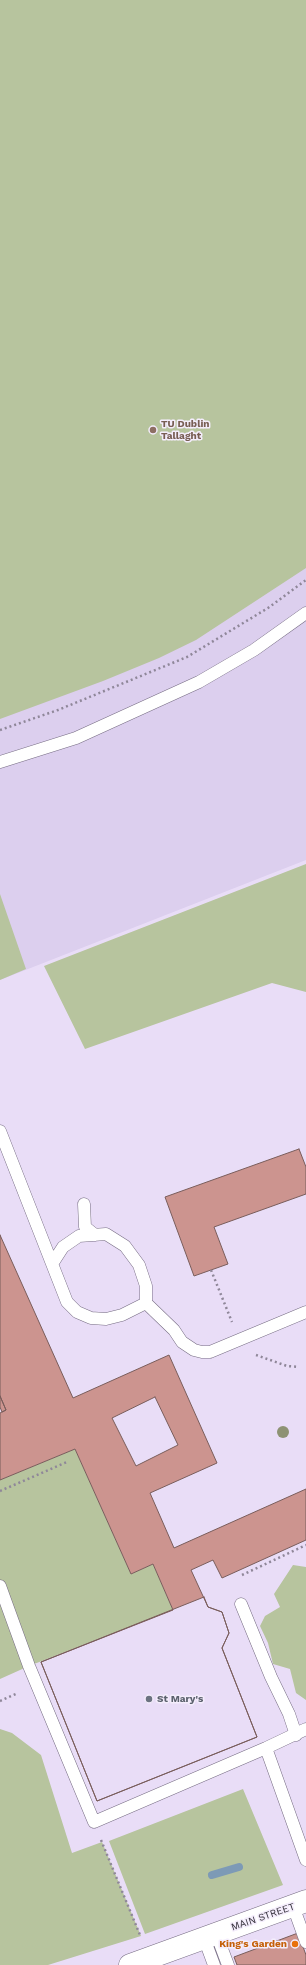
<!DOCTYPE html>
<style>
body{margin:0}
canvas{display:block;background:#e9ddf7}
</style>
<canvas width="306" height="1965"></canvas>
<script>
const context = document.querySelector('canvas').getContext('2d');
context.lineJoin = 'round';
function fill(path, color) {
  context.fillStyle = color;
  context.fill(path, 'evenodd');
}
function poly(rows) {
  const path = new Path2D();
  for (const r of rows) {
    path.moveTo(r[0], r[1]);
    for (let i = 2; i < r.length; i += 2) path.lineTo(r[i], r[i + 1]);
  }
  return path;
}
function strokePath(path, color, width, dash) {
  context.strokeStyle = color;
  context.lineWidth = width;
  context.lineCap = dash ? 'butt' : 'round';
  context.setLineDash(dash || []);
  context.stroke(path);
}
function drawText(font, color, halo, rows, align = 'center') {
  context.font = font + ' "Work Sans",sans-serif';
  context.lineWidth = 3;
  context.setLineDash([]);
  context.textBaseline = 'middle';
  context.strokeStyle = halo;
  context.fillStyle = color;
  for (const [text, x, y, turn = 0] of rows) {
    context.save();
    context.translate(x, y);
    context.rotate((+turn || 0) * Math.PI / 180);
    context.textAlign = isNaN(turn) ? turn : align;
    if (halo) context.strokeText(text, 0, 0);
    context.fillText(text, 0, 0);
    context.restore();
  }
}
const built = poly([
 [0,0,306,0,306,860,0,980]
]);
const green = poly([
 [0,0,306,0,306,568,196,640,159,658,103,681,0,719],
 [306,864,306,992,272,983,85,1049,44,966],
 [0,894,26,969,0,980],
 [75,1449,131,1574,153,1564,173,1610,29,1666,0,1679,0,1480],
 [293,1565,306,1567,306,1700,296,1693,290,1669,273,1664,268,1643,260,1626,265,1616,280,1607,274,1594],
 [0,1729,12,1733,41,1755,72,1853,102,1842,141,1936,48,1965,0,1965],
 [243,1789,283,1885,145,1934,109,1841]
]);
const stream = poly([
 [212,1875,239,1867]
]);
const building = poly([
 [299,1149,306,1167,306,1194,214,1227,228,1264,194,1276,165,1197,299,1149],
 [0,1235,73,1398,169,1355,217,1463,150,1493,174,1548,306,1489,306,1540,222,1578,213,1560,191,1570,208,1607,222,1612,229,1633,222,1648,257,1737,97,1801,41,1662,173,1610,153,1564,131,1574,75,1449,0,1480,0,1413,6,1410,0,1396,0,1235],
 [155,1397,178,1445,136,1466,112,1418,155,1397],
 [0,1396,6,1410,2,1412,0,1407,0,1396],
 [204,1597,208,1607,222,1612,229,1633,222,1648,257,1737,97,1801,41,1662,204,1597],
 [298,1933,306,1955,306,1965,237,1965,234,1957,298,1933]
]);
const path = poly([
 [0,730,58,710,187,657,268,608,306,580],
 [211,1270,232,1322],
 [256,1355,287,1366,299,1367],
 [0,1491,67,1462],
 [242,1575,306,1545],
 [0,1701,18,1693],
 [101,1840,140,1935]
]);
const lane = poly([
 [0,762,76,738,199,682,254,650,306,613],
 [0,1131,67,1302,77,1312,91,1318,106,1319,122,1315,146,1303],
 [84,1204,85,1227,95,1235],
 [52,1264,63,1247,79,1236,106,1234,125,1246,139,1265,146,1286,146,1303,174,1330,182,1342,194,1350,202,1352,210,1352,306,1312],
 [0,1586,29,1666,94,1822,266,1748,306,1729],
 [241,1604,271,1677,289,1714,296,1735],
 [266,1748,306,1860],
 [293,1906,306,1942],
 [216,1933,228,1965],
 [204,1938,214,1965]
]);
const secondary = poly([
 [130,1965,306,1901]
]);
const trees = [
 [283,1432]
];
const markers = [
 [153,430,4,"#8d6e63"],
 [149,1699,4,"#6b7280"],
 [295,1944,4,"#e8710a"]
];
const educationNames = [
 ["TU Dublin",161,424],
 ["Tallaght",161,436]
];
const worshipNames = [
 ["St Mary's",157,1699]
];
const streetNames = [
 ["MAIN STREET",263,1917,-19]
];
const foodNames = [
 ["King's Garden",287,1944]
];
fill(built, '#dccfee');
fill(green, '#b7c49e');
strokePath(stream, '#7d9ab6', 8);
fill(building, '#cc948f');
strokePath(building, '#795d5b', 1);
strokePath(lane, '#766c83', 13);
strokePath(secondary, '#766c83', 23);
strokePath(path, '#8f8799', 2.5, [2, 3]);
strokePath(lane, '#fff', 12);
strokePath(secondary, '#fff', 22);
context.fillStyle = '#8e9274';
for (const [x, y] of trees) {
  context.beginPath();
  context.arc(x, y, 6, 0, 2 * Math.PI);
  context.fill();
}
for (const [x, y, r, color] of markers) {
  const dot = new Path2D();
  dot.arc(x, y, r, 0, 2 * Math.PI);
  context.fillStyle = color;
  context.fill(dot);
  strokePath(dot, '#f4edfc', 1.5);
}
drawText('bold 10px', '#785e54', '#f4edfc', educationNames, 'left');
drawText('bold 10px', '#5b616d', '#f4edfc', worshipNames, 'left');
drawText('10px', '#312d37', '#f4edfc', streetNames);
drawText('bold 10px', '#c56008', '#f4edfc', foodNames, 'right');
</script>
